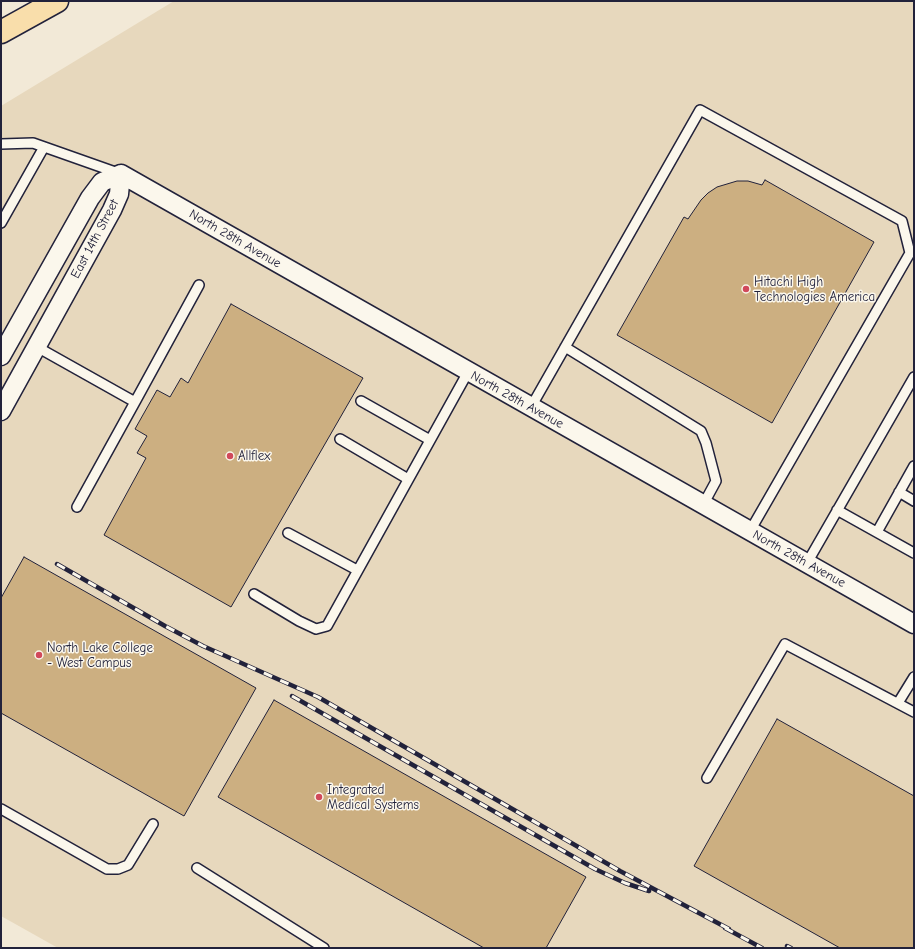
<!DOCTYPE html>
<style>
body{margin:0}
#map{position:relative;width:915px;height:949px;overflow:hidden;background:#f2e9d7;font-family:"Comic Neue",sans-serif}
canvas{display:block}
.frame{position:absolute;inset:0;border:2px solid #22223b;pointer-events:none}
</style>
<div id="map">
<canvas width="915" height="949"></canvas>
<div class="frame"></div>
</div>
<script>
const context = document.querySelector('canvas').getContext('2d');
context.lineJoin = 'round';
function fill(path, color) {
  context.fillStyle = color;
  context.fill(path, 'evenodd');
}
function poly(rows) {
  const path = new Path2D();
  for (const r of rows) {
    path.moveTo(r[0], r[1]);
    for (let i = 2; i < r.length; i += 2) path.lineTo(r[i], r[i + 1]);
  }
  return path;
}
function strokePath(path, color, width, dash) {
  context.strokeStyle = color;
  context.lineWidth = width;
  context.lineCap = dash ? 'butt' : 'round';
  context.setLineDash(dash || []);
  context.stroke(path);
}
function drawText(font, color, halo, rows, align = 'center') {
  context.font = font + ' "Comic Neue",sans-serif';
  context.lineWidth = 3;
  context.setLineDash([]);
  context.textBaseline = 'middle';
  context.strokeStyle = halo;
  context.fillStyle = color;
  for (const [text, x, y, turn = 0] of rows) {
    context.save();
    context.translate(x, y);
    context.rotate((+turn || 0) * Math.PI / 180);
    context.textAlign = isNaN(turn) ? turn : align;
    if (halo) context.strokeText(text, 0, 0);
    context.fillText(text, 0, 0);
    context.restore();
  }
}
const built = poly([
 [174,1,914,1,914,948,58,948,1,916,1,106]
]);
const building = poly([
 [765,180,874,242,772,423,617,335,684,217,688,219,701,200,708,193,717,187,737,181,748,181,762,185,765,180],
 [231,304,363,378,231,607,104,535,146,458,137,453,147,436,135,429,157,390,170,397,181,378,188,383,231,304],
 [24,557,256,688,184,816,1,713,1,598,24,557],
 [274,700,586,877,546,948,484,948,218,797,274,700],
 [777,719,914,796,914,948,840,948,694,866,777,719]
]);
const service = poly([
 [1,144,33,143,118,173],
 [1,223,44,147],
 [37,347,135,402,77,507],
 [565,347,701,431,706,443,716,481,703,505],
 [361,401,430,440],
 [135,402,199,285],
 [531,407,700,110,902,221,910,253,750,531],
 [340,439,408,479],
 [899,492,914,501],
 [837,510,914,553],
 [877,532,914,466],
 [288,533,357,570],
 [807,563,914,377],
 [254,594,299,621,316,629,327,626,468,372],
 [898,703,914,677],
 [707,778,785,644,914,712],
 [1,809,107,869,118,869,128,865,153,824],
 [197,868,324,948]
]);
const minor = poly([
 [121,174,914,624],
 [1,356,90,198,102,182,121,174],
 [1,411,112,210,119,194,121,174]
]);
const motorway = poly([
 [1,32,57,1]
]);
const rail = poly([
 [57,564,165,626,203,646,318,697,620,871,729,929],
 [292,696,595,869,625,883,649,891],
 [725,928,762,948],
 [787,946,791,948]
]);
const markers = [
 [746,289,4,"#d1495b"],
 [230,456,4,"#d1495b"],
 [39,655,4,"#d1495b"],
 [319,797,4,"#d1495b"]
];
const streetNames = [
 ["East 14th Street",95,239,-62],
 ["North 28th Avenue",235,239,30],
 ["North 28th Avenue",517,400,29],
 ["North 28th Avenue",799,559,29]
];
const poiNames = [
 ["Hitachi High",754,282],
 ["Technologies America",754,297],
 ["Allflex",238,456],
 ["North Lake College",47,648],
 ["- West Campus",47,663],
 ["Integrated",327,790],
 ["Medical Systems",327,805]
];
fill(built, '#e7d8bd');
fill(building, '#ccaf81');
strokePath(building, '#22223b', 1);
strokePath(service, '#22223b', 12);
strokePath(minor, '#22223b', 21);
strokePath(motorway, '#22223b', 25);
strokePath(service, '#fbf7ec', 9);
strokePath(minor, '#fbf7ec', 18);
strokePath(motorway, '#f9deab', 22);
strokePath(rail, '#22223b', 4.5);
strokePath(rail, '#fbf7ec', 3, [9]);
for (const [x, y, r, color] of markers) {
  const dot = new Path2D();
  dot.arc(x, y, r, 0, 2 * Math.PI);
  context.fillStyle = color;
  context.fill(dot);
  strokePath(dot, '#fbf7ec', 1.5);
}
drawText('13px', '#22223b', '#fbf7ec', streetNames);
drawText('13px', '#22223b', '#fbf7ec', poiNames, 'left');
</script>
